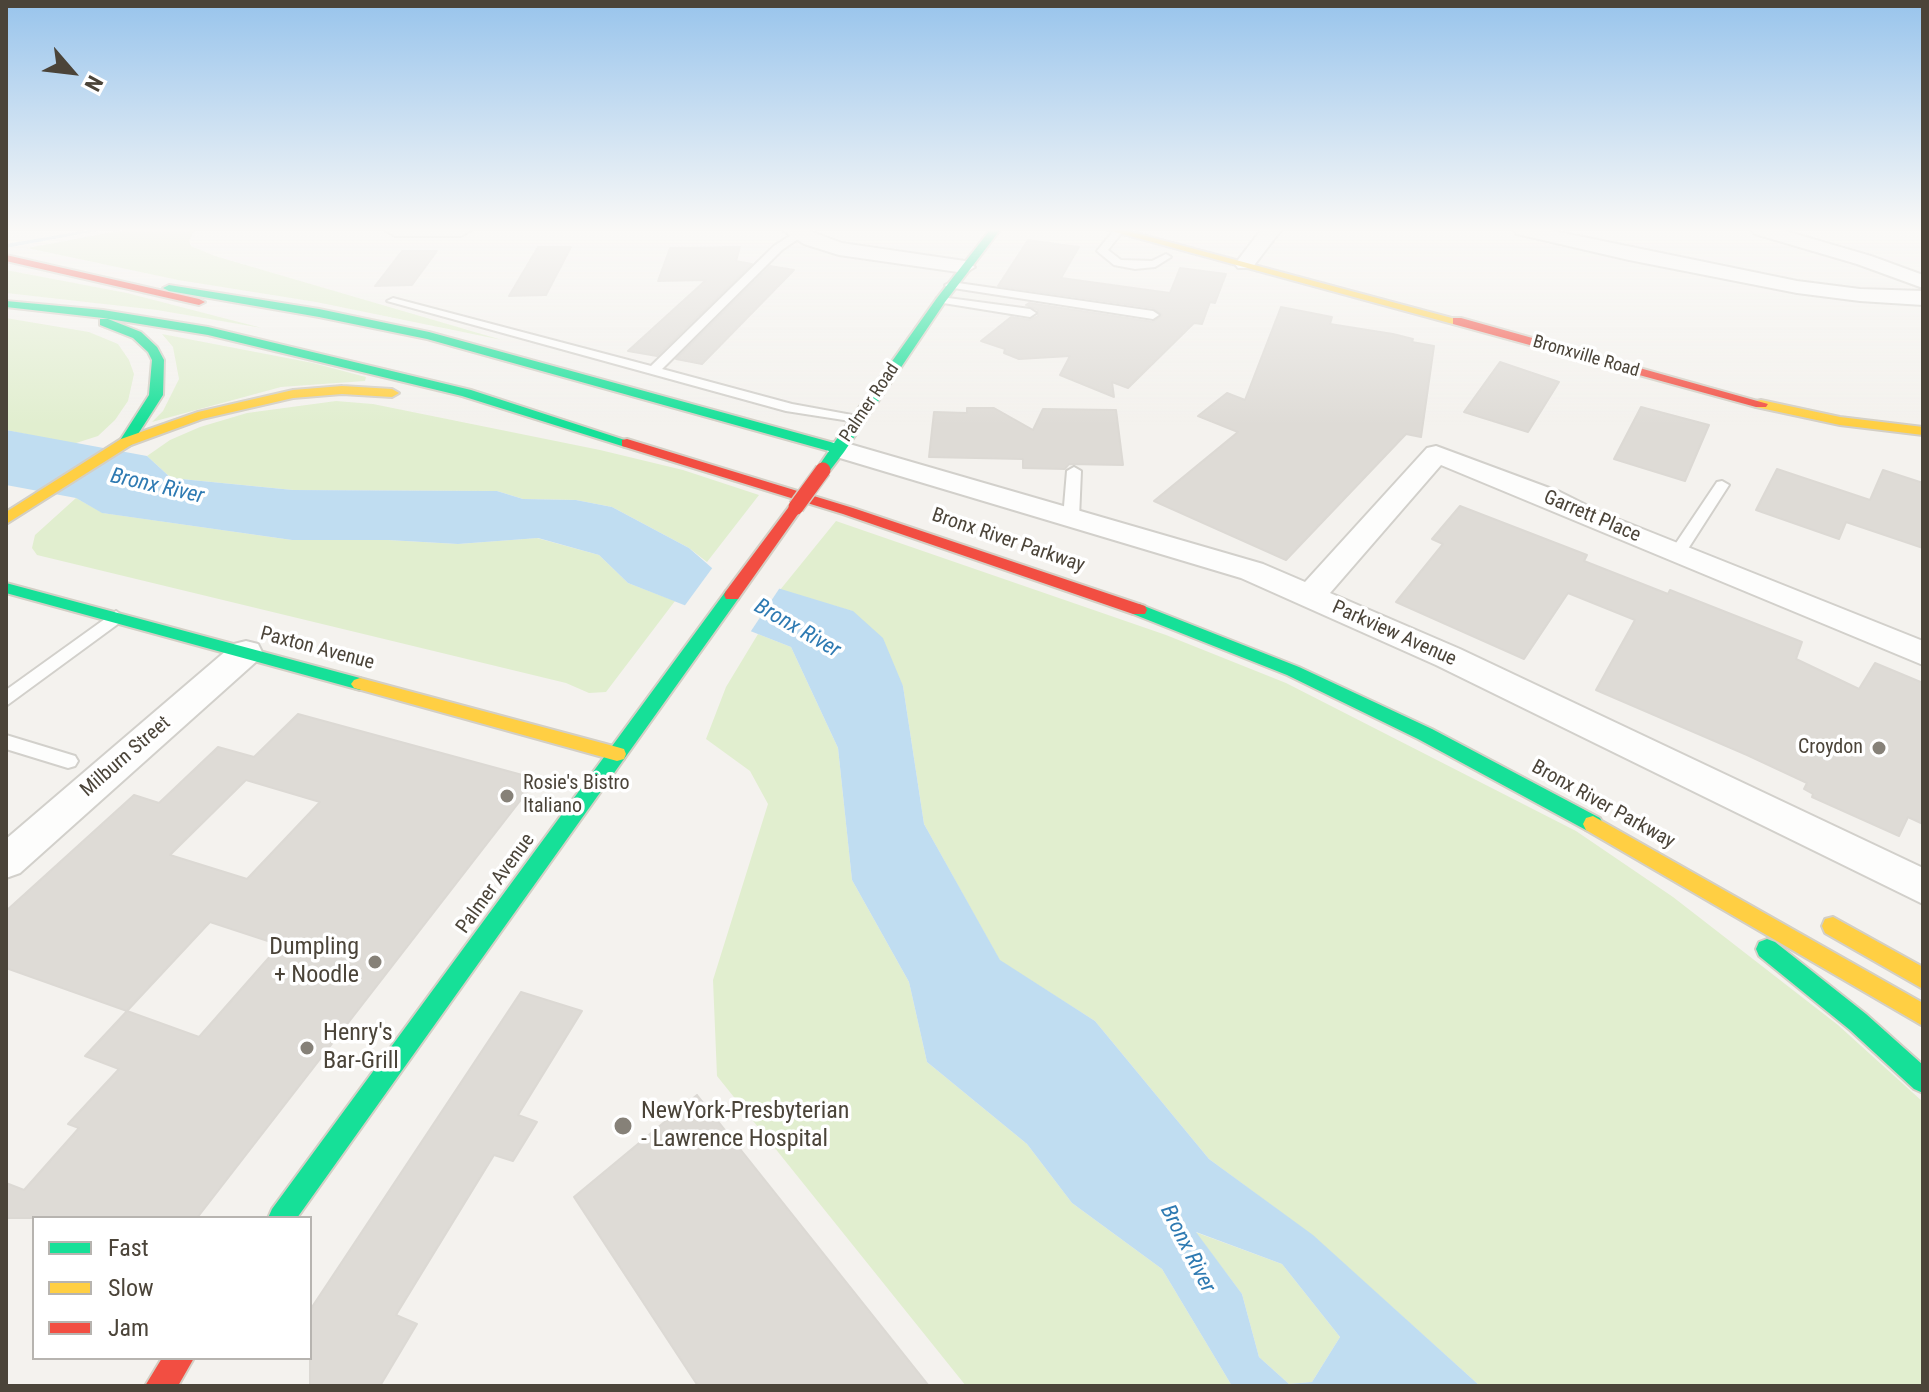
<!DOCTYPE html>
<style>
body{margin:0}
#map{position:relative;width:1929px;height:1392px;overflow:hidden;background:#f4f2ee;font-family:"Roboto Condensed",sans-serif}
canvas{display:block}
.frame{position:absolute;inset:0;border:8px solid #4b4439;pointer-events:none}
.legend{position:absolute;left:32px;top:1216px;width:280px;height:144px;box-sizing:border-box;background:#fff;border:2px solid #b7b4b0;margin:0;padding:10px 14px;list-style:none;font-size:24px;color:#4b4439}
.legend li{display:flex;align-items:center;gap:16px;height:40px}
.legend b{width:40px;border:2px solid #b7b4b0}
.north{position:absolute;left:32px;top:32px;width:80px;height:80px;-webkit-text-stroke:6px #fff;paint-order:stroke;rotate:118deg;font-size:22px;font-weight:700;line-height:32px;text-align:center;color:#4b4439}
.north::after{content:'';display:block;margin:auto;width:28px;height:36px;background:#4b4439;clip-path:polygon(50% 0,100% 100%,50% 72%,0 100%)}
</style>
<div id="map">
<canvas width="1929" height="1392"></canvas>
<div class="frame"></div>
<ul class="legend">
<li><b style="height:10px;background:#16e098"></b>Fast</li>
<li><b style="height:10px;background:#ffcf43"></b>Slow</li>
<li><b style="height:10px;background:#f24e42"></b>Jam</li>
</ul>
<div class="north">N</div>
</div>
<script>
const context = document.querySelector('canvas').getContext('2d');
context.lineJoin = 'round';
function fill(path, color) {
  context.fillStyle = color;
  context.fill(path, 'evenodd');
}
function poly(rows) {
  const path = new Path2D();
  for (const r of rows) {
    path.moveTo(r[0], r[1]);
    for (let i = 2; i < r.length; i += 2) path.lineTo(r[i], r[i + 1]);
  }
  return path;
}
function strokePath(path, color, width, dash) {
  context.strokeStyle = color;
  context.lineWidth = width;
  context.lineCap = dash ? 'butt' : 'round';
  context.setLineDash(dash || []);
  context.stroke(path);
}
function drawText(font, color, halo, rows, align = 'center') {
  context.font = font + ' "Roboto Condensed",sans-serif';
  context.lineWidth = 7;
  context.setLineDash([]);
  context.textBaseline = 'middle';
  context.strokeStyle = halo;
  context.fillStyle = color;
  for (const [text, x, y, turn = 0] of rows) {
    context.save();
    context.translate(x, y);
    context.rotate((+turn || 0) * Math.PI / 180);
    context.textAlign = isNaN(turn) ? turn : align;
    if (halo) context.strokeText(text, 0, 0);
    context.fillText(text, 0, 0);
    context.restore();
  }
}
const green = poly([
 [124,230,195,230,189,240,191,246,215,256,502,340,316,302,178,280,27,248],
 [6,270,127,293,262,328,157,310,6,293],
 [6,318,89,332,118,344,129,360,134,374,128,401,115,420,98,436,73,444,6,430],
 [162,334,313,363,366,377,365,381,281,387,152,422,163,411,179,379,173,347],
 [336,401,373,404,600,450,683,470,759,495,707,562,689,548,612,507,576,500,523,499,497,491,293,490,171,478,147,456,170,440,200,427,247,413],
 [76,498,103,513,292,540,388,540,458,544,537,538,599,555,628,583,675,601,606,692,589,693,566,683,37,555,32,548,35,535],
 [836,521,1166,635,1286,683,1576,831,1673,897,1838,1025,1923,1102,1923,1386,1480,1386,1313,1236,1209,1159,1095,1021,1000,961,924,824,903,686,852,611,780,590],
 [758,634,791,647,838,748,852,880,909,982,927,1062,1027,1144,1072,1203,1162,1269,1232,1386,966,1386,717,1076,713,980,768,804,750,771,706,739,726,687],
 [1195,1232,1282,1264,1340,1337,1312,1382,1289,1384,1259,1357,1242,1294]
]);
const water = poly([
 [6,430,147,456,171,478,293,490,497,491,523,499,576,500,612,507,689,548,712,568,853,611,883,638,903,686,924,824,1000,960,1095,1021,1209,1159,1313,1235,1480,1386,1232,1386,1162,1269,1072,1203,1027,1144,927,1062,909,982,852,880,838,748,791,647,628,583,599,555,538,538,458,544,388,540,292,540,102,513,76,498,6,485],
 [1196,1232,1282,1264,1340,1337,1312,1382,1289,1384,1259,1357,1242,1294]
]);
const pier = poly([
 [713,567,781,586,749,634,683,608]
]);
const stream = poly([
 [89,230,101,230,6,248,6,244,89,230]
]);
const building = poly([
 [1028,240,1079,247,1061,278,1170,293,1180,268,1226,274,1215,303,1210,302,1202,324,1194,323,1128,388,1112,382,1114,397,1060,375,1070,356,1019,359,1004,353,1005,349,981,341,1011,317,1030,320,1038,316,1038,310,1026,305,1029,303,1153,322,1162,316,1153,308,998,286,1028,240],
 [538,247,571,247,546,295,509,296,538,247],
 [740,247,736,261,752,264,657,356,628,351,706,280,658,281,670,248,740,247],
 [402,251,437,251,412,285,375,286,402,251],
 [770,266,794,270,702,364,676,359,770,266],
 [1281,307,1332,317,1330,324,1393,334,1413,339,1412,342,1434,346,1421,437,1406,434,1286,560,1154,501,1238,432,1198,416,1227,393,1245,400,1281,307],
 [1500,362,1559,382,1528,432,1464,412,1500,362],
 [1641,407,1709,425,1685,481,1614,459,1641,407],
 [967,408,994,408,1033,430,1043,409,1116,410,1123,465,1069,464,1065,469,1023,468,1023,459,929,457,934,412,967,413,967,408],
 [1777,469,1870,500,1883,470,1923,483,1923,548,1846,522,1839,539,1756,510,1777,469],
 [1460,506,1587,555,1584,561,1668,594,1670,590,1802,642,1796,659,1859,689,1875,663,1923,683,1923,824,1908,817,1899,836,1812,797,1813,794,1804,789,1807,783,1747,755,1596,690,1635,620,1568,593,1524,659,1396,602,1443,544,1432,539,1460,506],
 [298,714,537,779,197,1218,6,1218,6,1183,24,1190,79,1128,68,1124,119,1069,85,1056,127,1011,6,968,6,911,134,795,159,803,218,747,254,757,298,714],
 [246,780,320,802,247,879,170,855,246,780],
 [210,922,280,945,199,1037,127,1011,210,922],
 [521,992,582,1011,518,1115,537,1122,513,1161,494,1155,396,1315,417,1324,380,1386,310,1386,310,1310,521,992],
 [697,1095,929,1386,698,1386,574,1197,697,1095]
]);
const lane = poly([
 [1114,230,1123,231,1108,250,1121,260,1152,261,1166,254,1171,257,1155,267,1135,269,1114,265,1097,251,1114,230],
 [796,232,805,234,782,250,662,369,792,404,863,417,863,423,786,411,387,301,393,298,651,366,774,246,796,232],
 [951,282,1153,311,1159,315,1153,319,947,287,945,285,951,282],
 [941,297,1030,309,1036,313,1030,317,937,302,937,298,941,297],
 [1074,467,1081,471,1079,518,1071,523,1063,518,1067,471,1074,467],
 [1722,481,1729,485,1686,552,1684,555,1672,555,1670,552,1717,482,1722,481],
 [116,611,124,617,122,621,6,706,6,690,116,611],
 [6,735,75,756,78,761,75,766,68,768,6,749,6,735]
]);
const street = poly([
 [385,230,471,230,461,236,395,236,385,230],
 [783,230,807,230,842,243,965,261,975,267,965,273,839,255,804,244,783,230],
 [1261,230,1281,230,1252,268,1238,268,1235,264,1261,230],
 [1514,230,1549,230,1797,281,1860,289,1923,291,1923,305,1860,301,1797,293,1629,260,1517,234,1514,230],
 [1752,230,1782,230,1871,256,1923,275,1923,288,1857,264,1755,234,1752,230],
 [839,441,1263,564,1305,582,1427,448,1436,446,1560,492,1600,512,1923,641,1923,665,1441,465,1330,593,1460,649,1923,868,1923,904,1436,665,1241,578,830,455,826,449,830,443,839,441],
 [246,641,258,644,262,652,258,660,20,873,6,878,6,839,234,644,246,641]
]);
const fast = poly([
 [990,230,1000,230,945,302,844,452,828,473,823,474,816,470,829,451,427,339,319,317,169,291,163,288,169,285,319,309,429,332,834,443,937,298,990,230],
 [6,301,103,310,208,327,471,390,634,443,627,447,622,446,462,396,208,335,103,318,6,307,6,301],
 [100,319,108,319,141,332,157,347,164,360,163,395,131,445,126,446,119,442,149,395,152,360,148,352,133,338,100,325,100,319],
 [6,583,360,678,369,684,360,690,6,593,6,583],
 [732,590,738,591,740,595,738,599,297,1218,268,1218,272,1209,726,591,732,590],
 [1139,604,1299,667,1432,729,1600,818,1603,824,1600,830,1593,832,1586,830,1418,739,1287,675,1133,614,1131,610,1133,606,1139,604],
 [1767,939,1775,942,1866,1014,1923,1065,1923,1093,1914,1089,1850,1030,1759,956,1756,949,1759,942,1767,939]
]);
const slow = poly([
 [1108,230,1124,230,1463,321,1453,324,1108,230],
 [342,386,392,389,399,393,392,397,342,394,293,398,202,419,131,445,6,524,6,512,121,439,198,412,293,390,342,386],
 [1761,400,1840,417,1923,427,1923,435,1840,425,1756,407,1756,401,1761,400],
 [360,678,617,747,624,749,626,754,624,759,617,761,354,688,351,684,354,680,360,678],
 [1593,816,1923,1003,1923,1026,1586,830,1583,824,1586,818,1593,816],
 [1833,917,1923,967,1923,989,1825,933,1822,926,1825,919,1833,917]
]);
const jam = poly([
 [6,255,199,299,205,302,199,305,6,261,6,255],
 [1453,318,1461,318,1768,404,1766,407,1756,407,1453,324,1453,318],
 [627,439,853,508,1145,606,1147,610,1145,614,1133,614,843,514,622,446,622,440,627,439],
 [796,503,803,507,738,599,726,599,724,595,726,591,791,504,796,503],
 [162,1358,194,1358,178,1386,145,1386,162,1358]
]);
const jamBridge = poly([
 [796,507,823,470]
]);
const markers = [
 [1879,748,8,"#868178"],
 [507,796,8,"#868178"],
 [375,962,8,"#868178"],
 [307,1048,8,"#868178"],
 [623,1126,10,"#868178"]
];
const farStreetnames = [
 ["Bronxville Road",1586,357,16],
 ["Palmer Road",870,403,-56]
];
const streetNames = [
 ["Garrett Place",1592,517,23],
 ["Bronx River Parkway",1008,541,19],
 ["Parkview Avenue",1394,634,24],
 ["Paxton Avenue",317,649,15],
 ["Milburn Street",126,757,-41],
 ["Bronx River Parkway",1603,805,29],
 ["Palmer Avenue",496,884,-54]
];
const poiNames = [
 ["Croydon",1863,748],
 ["Rosie's Bistro",523,784,"left"],
 ["Italiano",523,807,"left"]
];
const waterNames = [
 ["Bronx River",157,487,13],
 ["Bronx River",797,629,30],
 ["Bronx River",1187,1249,63]
];
const nearPoinames = [
 ["Dumpling",359,948,"right"],
 ["+ Noodle",359,976,"right"],
 ["Henry's",323,1034],
 ["Bar-Grill",323,1062],
 ["NewYork-Presbyterian",641,1112],
 ["- Lawrence Hospital",641,1140]
];
fill(green, '#e1eecf');
fill(water, '#c0ddf1');
fill(pier, '#f4f2ee');
fill(stream, '#c0ddf1');
fill(building, '#dedbd6');
strokePath(building, '#dcd9d4', 2);
strokePath(lane, '#d2d0cb', 4);
strokePath(street, '#d2d0cb', 4);
strokePath(fast, '#d3cfc5', 4);
strokePath(slow, '#d3cfc5', 4);
strokePath(jam, '#d3cfc5', 4);
fill(lane, '#fdfdfc');
fill(street, '#fdfdfc');
fill(fast, '#16e098');
fill(slow, '#ffcf43');
fill(jam, '#f24e42');
strokePath(jamBridge, '#d3cfc5', 18, []);
strokePath(jamBridge, '#f24e42', 15);
const sky = context.createLinearGradient(0, 0, 0, 425);
sky.addColorStop(0, '#98c4ec');
sky.addColorStop(0.54, '#faf9f7');
sky.addColorStop(1, '#faf9f700');
context.fillStyle = sky;
context.fillRect(0, 0, 1929, 425);
for (const [x, y, r, color] of markers) {
  const dot = new Path2D();
  dot.arc(x, y, r, 0, 2 * Math.PI);
  context.fillStyle = color;
  context.fill(dot);
  strokePath(dot, '#fff', 3);
}
drawText('18px', '#4b4439', '#fff', farStreetnames);
drawText('20px', '#4b4439', '#fff', streetNames);
drawText('20px', '#4b4439', '#fff', poiNames, 'right');
drawText('italic 22px', '#2e7ab2', '#fff', waterNames);
drawText('24px', '#4b4439', '#fff', nearPoinames, 'left');
</script>
